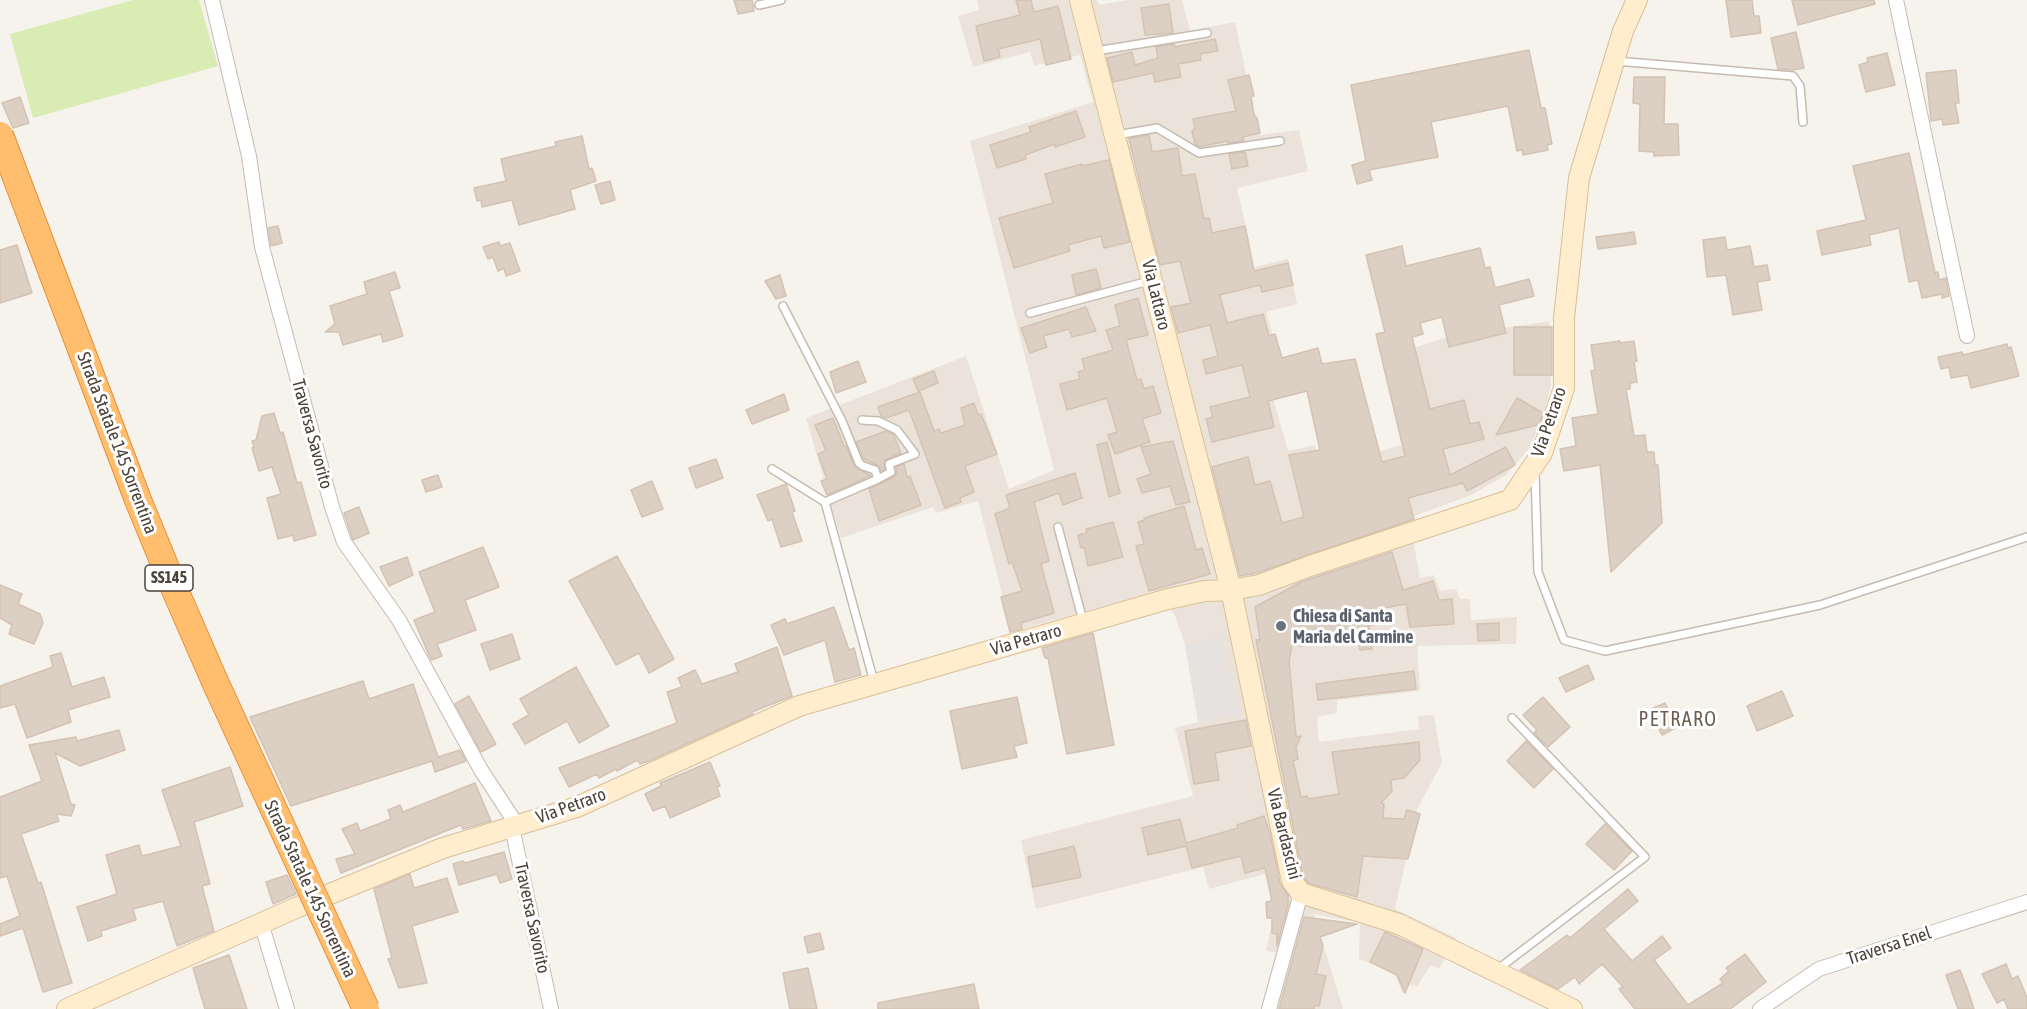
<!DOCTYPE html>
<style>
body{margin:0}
canvas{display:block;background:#f6f2ec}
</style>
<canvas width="2027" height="1009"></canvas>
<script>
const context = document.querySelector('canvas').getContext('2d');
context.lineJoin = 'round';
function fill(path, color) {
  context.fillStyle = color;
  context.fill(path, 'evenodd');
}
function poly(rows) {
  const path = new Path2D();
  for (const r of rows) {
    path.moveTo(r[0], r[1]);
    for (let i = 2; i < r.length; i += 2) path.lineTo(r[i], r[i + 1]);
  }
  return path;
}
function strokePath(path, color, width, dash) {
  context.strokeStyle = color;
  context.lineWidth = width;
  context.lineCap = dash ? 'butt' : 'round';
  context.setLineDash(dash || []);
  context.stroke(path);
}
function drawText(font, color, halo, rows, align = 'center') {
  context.font = font + ' "Asap Condensed",sans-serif';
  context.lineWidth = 6;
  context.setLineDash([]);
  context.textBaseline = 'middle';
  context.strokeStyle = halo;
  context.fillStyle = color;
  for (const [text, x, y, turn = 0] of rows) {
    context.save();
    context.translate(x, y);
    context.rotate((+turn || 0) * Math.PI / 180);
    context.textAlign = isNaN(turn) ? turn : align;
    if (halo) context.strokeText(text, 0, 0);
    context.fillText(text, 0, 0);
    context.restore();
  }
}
const residential = poly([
 [977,0,1097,0,1099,5,1127,0,1182,0,1190,31,1235,22,1259,135,1299,130,1308,171,1237,188,1249,240,1224,246,1230,273,1288,259,1297,304,1266,312,1279,357,1263,362,1288,451,1315,445,1320,465,1374,453,1435,435,1414,348,1444,338,1549,321,1551,385,1544,415,1531,446,1506,475,1471,495,1409,518,1420,578,1434,575,1440,591,1456,589,1460,599,1470,599,1471,620,1517,617,1516,644,1417,646,1420,691,1337,700,1337,713,1317,717,1319,742,1419,729,1418,716,1434,715,1442,763,1417,809,1395,909,1456,938,1439,969,1431,965,1417,986,1409,985,1403,994,1394,972,1359,959,1360,923,1314,914,1343,1009,1264,1009,1279,953,1266,951,1273,919,1269,901,1289,904,1280,870,1209,889,1203,867,1036,909,1021,840,1193,796,1175,728,1198,722,1185,644,1175,616,1157,591,1012,632,978,501,936,513,933,507,841,538,806,418,966,356,1009,489,1054,470,970,141,1093,102,1080,55,1034,66,1030,52,973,67,958,16,979,10]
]);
const green = poly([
 [133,0,199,0,218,66,33,118,10,34]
]);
const parking = poly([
 [1221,638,1238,716,1199,722,1185,644]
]);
const building = poly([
 [734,0,752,0,754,11,738,14,734,0],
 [1016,0,1031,0,1034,12,1058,6,1071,59,1046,65,1040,39,998,49,1000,57,984,61,976,26,1020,15,1016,0],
 [1726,0,1752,0,1754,16,1759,16,1761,33,1731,37,1726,0],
 [1792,0,1874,0,1875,4,1798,25,1792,0],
 [1169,4,1173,33,1145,35,1141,8,1169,4],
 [1796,32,1804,68,1793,70,1778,69,1771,38,1796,32],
 [1215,39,1218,51,1200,54,1201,60,1178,64,1181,77,1155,82,1153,73,1113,82,1107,58,1132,52,1135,65,1158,58,1156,47,1174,44,1175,47,1215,39],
 [1529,50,1540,103,1541,108,1545,108,1552,144,1547,145,1548,150,1523,155,1522,150,1517,151,1508,106,1431,122,1438,157,1369,170,1372,180,1357,184,1352,165,1366,161,1351,85,1529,50],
 [1887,53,1895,85,1866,92,1859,65,1868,62,1867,58,1887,53],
 [1956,70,1959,103,1955,103,1959,123,1943,125,1942,119,1931,121,1926,73,1956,70],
 [1249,75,1254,96,1251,96,1254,115,1257,118,1260,133,1243,137,1244,141,1228,143,1227,141,1200,147,1195,144,1192,131,1195,128,1193,119,1236,111,1228,80,1249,75],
 [1634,77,1665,77,1664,124,1678,124,1679,155,1654,156,1654,152,1639,151,1640,104,1633,103,1634,77],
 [20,97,29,123,13,128,2,103,20,97],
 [1076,111,1085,137,1055,147,1055,144,1025,155,1026,159,997,168,990,145,1031,132,1029,127,1076,111],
 [1149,135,1152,152,1178,148,1182,176,1195,174,1204,219,1209,218,1212,233,1245,226,1254,271,1288,263,1293,285,1262,292,1260,285,1220,295,1227,323,1263,314,1269,336,1275,334,1282,358,1318,348,1322,364,1355,359,1382,462,1405,456,1376,334,1385,332,1366,255,1402,246,1406,266,1480,248,1485,268,1490,267,1495,288,1529,279,1534,296,1499,305,1506,333,1449,347,1442,317,1420,323,1423,334,1412,337,1430,409,1464,400,1470,424,1479,422,1484,439,1443,449,1450,475,1506,447,1515,465,1467,491,1463,483,1408,498,1414,519,1256,573,1240,576,1212,467,1248,457,1255,485,1270,481,1282,523,1304,517,1289,455,1320,450,1307,391,1268,401,1274,427,1212,442,1206,419,1213,417,1210,407,1250,397,1242,365,1206,374,1203,360,1218,356,1210,325,1178,333,1171,307,1191,303,1180,261,1160,265,1129,139,1149,135],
 [582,136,589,169,592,168,596,181,570,190,575,209,519,225,512,200,482,207,481,200,477,201,474,188,506,181,501,159,556,146,555,142,582,136],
 [1245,152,1248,166,1232,169,1229,154,1245,152],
 [1909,153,1935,273,1938,272,1939,280,1946,278,1949,296,1942,298,1942,294,1922,298,1918,280,1909,282,1899,228,1869,235,1871,245,1822,255,1817,231,1866,220,1853,166,1909,153],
 [1109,160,1130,242,1104,248,1101,236,1068,245,1070,251,1014,268,999,218,1053,203,1045,174,1082,164,1082,166,1109,160],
 [610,181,615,200,601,204,595,185,610,181],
 [278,226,282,243,271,246,268,228,278,226],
 [1634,232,1636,244,1598,249,1596,237,1634,232],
 [1725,237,1727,250,1750,246,1754,267,1767,265,1770,280,1757,282,1762,310,1733,315,1726,275,1707,277,1703,240,1725,237],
 [499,242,500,246,510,243,520,271,506,276,504,268,498,271,493,257,488,259,483,247,499,242],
 [17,245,32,293,0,303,0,250,17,245],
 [1096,269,1101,288,1076,295,1072,275,1096,269],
 [395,272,400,288,389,291,403,336,383,342,381,334,343,345,339,332,325,332,335,324,330,306,367,294,364,282,395,272],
 [780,275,786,296,776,299,765,281,780,275],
 [1138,298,1148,335,1126,340,1137,380,1141,379,1144,389,1153,386,1161,413,1142,419,1150,442,1115,454,1108,435,1117,432,1107,398,1067,410,1060,384,1080,379,1078,372,1085,370,1082,359,1113,350,1106,330,1120,326,1115,305,1138,298],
 [1086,307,1096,331,1072,337,1069,329,1043,336,1047,347,1030,353,1021,328,1086,307],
 [1514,327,1552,327,1552,375,1514,375,1514,327],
 [1620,341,1620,343,1634,341,1637,361,1634,362,1637,382,1630,383,1630,389,1626,389,1634,436,1645,435,1647,452,1654,452,1655,465,1658,465,1662,523,1611,572,1600,465,1564,471,1560,449,1576,446,1572,418,1598,414,1591,371,1595,370,1591,345,1620,341],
 [2007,344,2008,348,2011,347,2019,376,1971,388,1968,375,1951,378,1949,367,1941,369,1938,357,1962,352,1963,355,2007,344],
 [858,361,866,382,836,393,830,372,858,361],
 [934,371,938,383,918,391,913,379,934,371],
 [920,392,934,431,939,429,941,433,965,425,961,408,974,403,978,415,981,414,997,454,965,466,974,492,960,498,961,502,945,508,909,410,886,418,881,416,878,407,920,392],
 [784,394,789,410,752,424,746,410,784,394],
 [1517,398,1543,413,1540,422,1538,425,1496,435,1517,398],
 [274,413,280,433,283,432,297,483,301,482,316,535,294,541,293,535,278,539,267,498,281,494,272,467,259,471,252,448,254,447,252,441,256,440,262,416,274,413],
 [833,418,844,446,846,446,854,466,871,476,827,495,821,481,827,479,818,454,826,451,815,425,833,418],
 [886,431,893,434,901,453,885,460,884,469,881,471,879,466,864,459,856,442,886,431],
 [1173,441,1190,502,1176,505,1170,486,1142,493,1137,479,1151,474,1141,447,1173,441],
 [1107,442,1120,493,1109,497,1097,445,1107,442],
 [716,459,723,478,696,488,689,468,716,459],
 [904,464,907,477,910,476,921,505,879,521,869,489,894,477,897,473,896,467,904,464],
 [1075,473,1082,498,1063,505,1059,493,1034,502,1049,561,1041,564,1054,613,1021,623,1022,629,1010,632,1001,597,1022,591,1012,562,1009,564,995,514,1010,508,1006,495,1075,473],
 [438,475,442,487,426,492,422,480,438,475],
 [652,481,663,509,642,517,631,490,652,481],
 [786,484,795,511,792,512,802,541,781,547,772,519,768,521,757,495,786,484],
 [1184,506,1196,550,1202,548,1210,574,1149,591,1136,546,1144,544,1138,522,1145,520,1144,518,1184,506],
 [359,507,369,533,353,540,344,513,359,507],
 [1113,522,1123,557,1088,566,1084,547,1081,548,1078,535,1087,533,1086,529,1113,522],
 [483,547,499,587,465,600,476,630,437,644,442,656,431,660,414,620,435,612,419,572,483,547],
 [1392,552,1403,590,1433,581,1439,600,1452,599,1454,624,1410,627,1406,604,1384,608,1384,611,1374,613,1376,624,1369,626,1372,649,1360,650,1358,640,1352,642,1350,632,1302,642,1302,646,1292,645,1289,661,1296,737,1301,736,1296,747,1298,759,1293,761,1301,797,1307,796,1308,799,1339,794,1332,752,1419,742,1420,760,1404,778,1391,780,1392,791,1381,803,1384,804,1383,818,1404,819,1407,810,1420,814,1408,859,1363,856,1357,897,1308,883,1303,876,1256,640,1260,640,1255,607,1301,582,1392,552],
 [617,556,674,659,649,673,639,653,616,665,569,581,617,556],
 [407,557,413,575,389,586,380,567,407,557],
 [0,585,22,594,18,604,40,614,43,623,34,644,9,634,12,625,0,618,0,585],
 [834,607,849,650,854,648,861,675,835,682,825,640,784,655,771,625,785,619,787,624,834,607],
 [1499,623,1499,640,1478,641,1477,624,1499,623],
 [1093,633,1114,745,1067,754,1048,658,1045,658,1042,648,1093,633],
 [512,634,520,659,490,670,481,644,512,634],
 [777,647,792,696,752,712,753,714,649,761,640,764,637,760,617,771,616,769,599,778,597,774,569,787,559,768,677,723,667,692,682,687,678,678,695,670,702,684,738,672,735,664,777,647],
 [61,653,72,687,104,677,110,697,68,710,71,722,27,738,15,704,0,708,0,686,53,667,50,656,61,653],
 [1588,665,1594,679,1566,692,1559,678,1588,665],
 [576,667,609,726,579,743,567,721,525,744,513,724,529,715,520,699,576,667],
 [1414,671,1416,689,1318,700,1316,684,1414,671],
 [363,681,369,699,413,684,438,757,460,750,466,761,435,772,432,761,291,806,250,717,363,681],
 [1782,691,1793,716,1757,731,1747,706,1782,691],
 [469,696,496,744,481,752,455,704,469,696],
 [1017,697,1027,743,1014,746,1017,757,962,769,950,711,1017,697],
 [1543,697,1570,727,1548,747,1534,733,1537,730,1523,715,1543,697],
 [1665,703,1677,727,1662,735,1649,710,1665,703],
 [1246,720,1251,746,1215,753,1219,780,1194,784,1185,731,1246,720],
 [119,730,125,750,80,766,55,753,71,804,75,805,71,816,56,814,59,821,21,834,38,883,41,882,72,983,43,992,23,928,0,936,0,924,20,916,7,876,0,878,0,797,42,781,29,745,76,737,77,741,119,730],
 [1526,741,1553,769,1534,788,1507,761,1526,741],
 [710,762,720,786,717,787,720,796,670,818,665,806,653,811,645,794,661,786,660,783,710,762],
 [230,767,243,806,194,822,210,884,202,886,214,931,177,946,163,901,133,909,136,920,101,931,102,936,88,941,77,907,117,894,106,855,139,845,142,856,181,846,162,790,230,767],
 [475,783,491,821,463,829,461,825,341,873,336,859,355,854,342,829,357,823,360,831,391,819,388,810,400,805,403,812,475,783],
 [1264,816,1270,834,1280,883,1288,895,1288,905,1277,946,1277,934,1272,933,1272,918,1267,918,1266,902,1272,901,1265,868,1245,873,1241,856,1192,868,1186,846,1148,855,1142,828,1180,819,1186,843,1238,828,1237,825,1264,816],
 [1605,824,1632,851,1614,870,1586,844,1605,824],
 [1074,846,1081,877,1033,887,1028,857,1074,846],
 [504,852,512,879,500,883,497,874,459,885,453,864,463,861,465,863,504,852],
 [410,874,414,888,447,878,458,912,412,926,427,983,399,988,388,959,392,958,374,889,410,874],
 [287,875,296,894,273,904,266,882,287,875],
 [1628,889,1638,901,1604,929,1632,961,1662,936,1671,948,1654,960,1688,1005,1723,983,1720,979,1729,971,1726,968,1745,954,1766,982,1730,1009,1635,1009,1619,989,1623,987,1602,964,1579,984,1575,977,1558,989,1520,970,1567,935,1570,938,1628,889],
 [1304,917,1357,924,1320,937,1323,946,1316,974,1326,976,1319,1006,1314,1005,1314,1009,1279,1009,1304,917],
 [1385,932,1423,949,1405,993,1397,975,1370,962,1385,932],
 [820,933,824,949,808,953,804,937,820,933],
 [229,955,247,1009,205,1009,193,968,229,955],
 [2006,964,2012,979,2018,976,2027,998,2027,1009,2008,1009,2004,999,1997,1003,1982,974,2006,964],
 [808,968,817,1009,790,1009,783,973,808,968],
 [1960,970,1967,988,1974,1009,1958,1009,1946,975,1960,970],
 [974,984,979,1009,878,1009,878,1003,974,984]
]);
const lane = poly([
 [759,5,781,0],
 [1096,51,1207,33],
 [1616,61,1793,76,1800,86,1803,122],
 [1117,135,1157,128,1199,153,1280,141],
 [783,306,842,421,859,463,863,466,875,470,878,479],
 [1030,313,1149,281],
 [772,469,825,502,874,682],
 [1535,472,1538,572,1564,640,1605,651,1820,605,2027,537],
 [825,502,878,479,891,472,889,464,915,454,897,430,878,421,862,420],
 [1058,527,1083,621],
 [1498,969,1645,857,1512,718]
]);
const street = poly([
 [212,0,249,156,262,247,332,507,344,542,399,620,481,770,517,825],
 [1896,0,1967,336],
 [512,827,551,1009],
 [261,923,287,1009],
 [1269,1009,1301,893],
 [1760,1009,1819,969,2027,902]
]);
const secondary = poly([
 [1080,0,1231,590,1292,881,1301,893,1399,924,1572,1009],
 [67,1009,298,907,443,848,577,807,799,706,1168,599,1205,591,1231,590,1259,585,1310,566,1510,500,1542,453,1564,388,1564,318,1579,178,1623,31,1637,0]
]);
const highwayBridge = poly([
 [0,135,138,500,175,590,216,684,366,1009]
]);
const markers = [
 [1281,626,6,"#6b7280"]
];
const shields = [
 [169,578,48]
];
const shieldNames = [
 ["SS145",169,578]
];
const streetNames = [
 ["Via Lattaro",1156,295,76],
 ["Via Petraro",1549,422,-71],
 ["Traversa Savorito",312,434,75],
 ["Strada Statale 145 Sorrentina",117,443,69],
 ["Via Petraro",1026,640,-16],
 ["Via Petraro",571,806,-20],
 ["Via Bardascini",1284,834,76],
 ["Strada Statale 145 Sorrentina",310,889,65],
 ["Traversa Savorito",532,918,78],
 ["Traversa Enel",1889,946,-18]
];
const worshipNames = [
 ["Chiesa di Santa",1293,616],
 ["Maria del Carmine",1293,637]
];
const neighbourhoodNames = [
 ["PETRARO",1678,720]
];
fill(residential, '#ebe3d9');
fill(green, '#d9ecb3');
fill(parking, '#e5e2e0');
fill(building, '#dccfc3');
strokePath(building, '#d4c3b3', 1.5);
strokePath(lane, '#c6bbb0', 10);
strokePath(street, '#c6bbb0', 16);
strokePath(secondary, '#d8c09a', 22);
strokePath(lane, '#fff', 7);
strokePath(street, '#fff', 14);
strokePath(secondary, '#ffedcd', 20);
strokePath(highwayBridge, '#e68f36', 28, []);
strokePath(highwayBridge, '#ffbd6e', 26);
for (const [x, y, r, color] of markers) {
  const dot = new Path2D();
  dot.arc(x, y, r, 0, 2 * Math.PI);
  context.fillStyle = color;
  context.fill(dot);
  strokePath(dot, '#fff', 2);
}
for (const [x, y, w] of shields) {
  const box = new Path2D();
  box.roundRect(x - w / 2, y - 13, w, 26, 4.5);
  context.fillStyle = '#fff';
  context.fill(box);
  strokePath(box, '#4c4238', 1.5);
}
drawText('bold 16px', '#4c4238', null, shieldNames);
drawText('18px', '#4c4238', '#fff', streetNames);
drawText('bold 18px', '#5b616d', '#fff', worshipNames, 'left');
context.letterSpacing = '1.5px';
drawText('20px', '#6f5e4f', '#fff', neighbourhoodNames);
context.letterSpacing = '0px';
</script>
